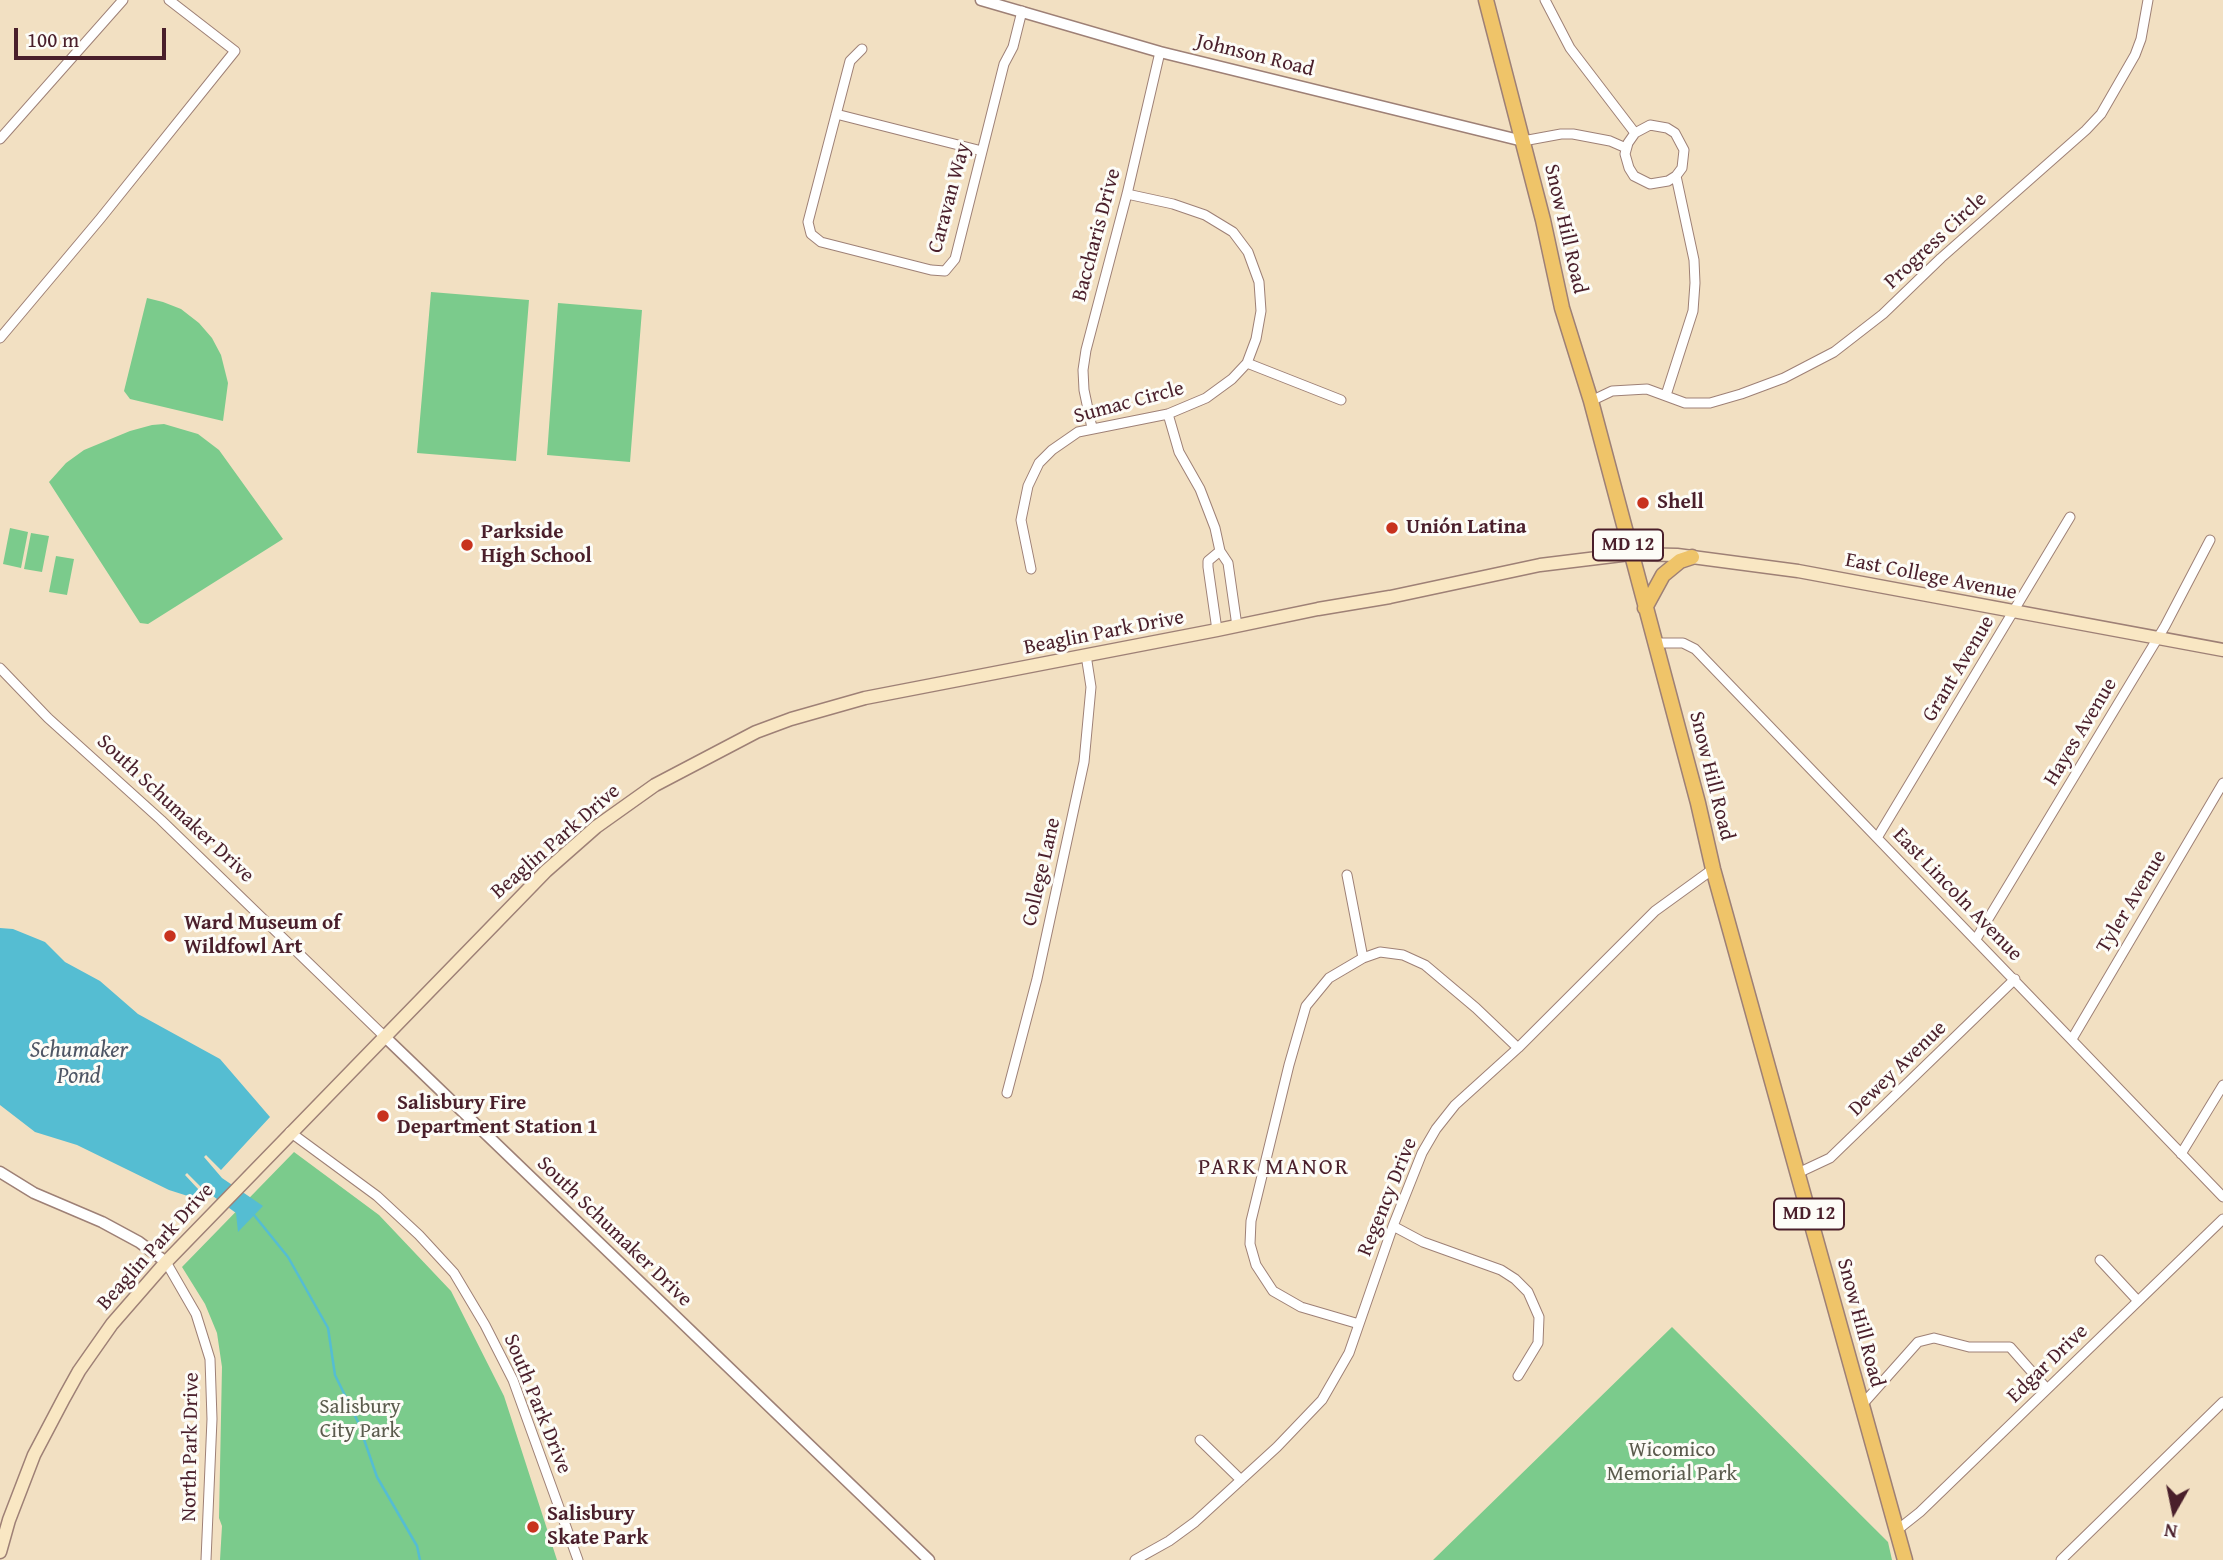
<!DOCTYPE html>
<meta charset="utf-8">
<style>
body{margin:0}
#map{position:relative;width:2223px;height:1560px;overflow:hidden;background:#f2e0c2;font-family:"Gentium Book Plus",serif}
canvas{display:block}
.north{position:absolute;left:2139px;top:1476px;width:70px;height:70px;-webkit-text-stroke:5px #fdfcf7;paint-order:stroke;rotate:189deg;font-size:19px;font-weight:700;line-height:28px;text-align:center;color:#4a1f2b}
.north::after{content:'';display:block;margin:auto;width:24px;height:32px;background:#4a1f2b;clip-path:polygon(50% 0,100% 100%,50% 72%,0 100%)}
.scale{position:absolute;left:14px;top:28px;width:152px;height:32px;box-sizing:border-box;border:4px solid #4a1f2b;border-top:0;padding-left:9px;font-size:21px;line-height:24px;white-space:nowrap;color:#4a1f2b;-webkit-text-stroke:5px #fdfcf7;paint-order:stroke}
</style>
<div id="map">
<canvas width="2223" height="1560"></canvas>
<div class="north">N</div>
<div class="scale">100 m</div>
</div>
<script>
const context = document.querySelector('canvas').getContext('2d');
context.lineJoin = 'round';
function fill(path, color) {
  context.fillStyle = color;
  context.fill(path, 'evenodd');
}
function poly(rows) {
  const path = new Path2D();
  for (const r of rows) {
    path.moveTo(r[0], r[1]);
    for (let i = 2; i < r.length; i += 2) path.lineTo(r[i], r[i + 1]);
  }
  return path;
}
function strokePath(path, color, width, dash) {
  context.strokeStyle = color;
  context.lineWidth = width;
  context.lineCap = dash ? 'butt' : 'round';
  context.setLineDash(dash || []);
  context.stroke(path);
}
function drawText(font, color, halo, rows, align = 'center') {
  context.font = font + ' "Gentium Book Plus",serif';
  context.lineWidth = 6;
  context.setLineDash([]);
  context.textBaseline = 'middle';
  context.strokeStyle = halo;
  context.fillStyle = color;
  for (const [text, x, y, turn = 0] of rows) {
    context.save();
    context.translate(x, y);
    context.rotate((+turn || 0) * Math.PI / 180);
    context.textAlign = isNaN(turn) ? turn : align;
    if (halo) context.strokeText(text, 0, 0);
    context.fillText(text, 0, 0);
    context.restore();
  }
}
const green = poly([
 [431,292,529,300,516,461,417,453],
 [147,298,163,302,181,309,199,323,212,338,221,355,228,383,223,421,130,399,124,391],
 [558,303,642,310,630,462,547,455],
 [164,424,198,434,219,450,283,539,148,624,140,623,49,482,66,463,84,450,130,431,152,425],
 [10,528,28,532,21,568,3,564],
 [31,533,49,536,42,572,24,569],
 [56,556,74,559,67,595,49,592],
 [294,1152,379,1215,451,1291,504,1396,557,1560,220,1560,222,1526,219,1518,222,1367,217,1333,205,1304,182,1267],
 [1672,1327,1888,1542,1892,1560,1433,1560]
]);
const water = poly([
 [0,928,13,929,45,942,65,962,100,981,138,1014,220,1059,270,1117,221,1170,206,1155,204,1157,222,1178,263,1206,238,1232,236,1213,202,1188,187,1173,185,1175,199,1190,194,1198,169,1190,77,1145,35,1132,0,1105]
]);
const stream = poly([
 [254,1215,288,1257,328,1328,335,1375,358,1422,377,1477,417,1546,420,1560]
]);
const minor = poly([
 [1545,0,1570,48,1635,133],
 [862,49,850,61,808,222,811,234,821,242,931,270,945,271,955,259,1004,64,1013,47,1022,11],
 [836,114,982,151],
 [0,139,123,0],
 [1523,141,1561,134,1573,134,1610,141,1626,148],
 [0,338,100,219,235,51,169,0],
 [1247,363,1341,400],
 [1666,395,1693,311,1695,283,1694,260,1676,176,1682,168,1684,150,1675,133,1667,128,1650,125,1635,133,1628,143,1625,154,1629,168,1634,176,1650,184,1668,181,1676,176],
 [1591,401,1612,391,1647,389,1685,403,1710,403,1741,394,1784,378,1834,352,1883,314,1941,258,2086,130,2101,114,2135,55,2141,39,2148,0],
 [1168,414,1179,452,1200,489,1215,528,1220,551,1228,563,1237,626],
 [1092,428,1084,390,1083,370,1086,350,1127,194,1160,52],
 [1031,569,1021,520,1028,486,1039,463,1052,450,1078,432,1168,414,1206,398,1232,379,1247,363,1256,339,1261,311,1259,282,1248,252,1233,232,1205,215,1173,204,1127,194],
 [1217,630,1208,567,1208,561,1220,551],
 [1655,643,1683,643,1695,649,2223,1197],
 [0,668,48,718,161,820,384,1036],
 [1877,838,2070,517],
 [1347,875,1363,958],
 [1976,939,2165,626,2210,540],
 [2072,1039,2223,783],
 [1007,1093,1037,979,1084,762,1091,687,1086,655],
 [290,1132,377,1196,419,1235,454,1273,485,1325,513,1380,578,1560],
 [2181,1154,2223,1085],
 [1798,1173,1830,1158,2015,979],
 [1393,1226,1423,1242,1501,1270,1515,1279,1528,1292,1539,1317,1538,1343,1518,1376],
 [2100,1260,2138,1301],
 [166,1262,196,1314,210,1359,212,1419,206,1560],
 [1359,1324,1301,1307,1273,1291,1256,1265,1250,1244,1251,1221,1289,1065,1306,1006,1329,978,1363,958,1380,952,1403,955,1425,965,1476,1008,1518,1048],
 [1861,1406,1918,1342,1934,1338,1969,1347,2010,1347,2047,1389],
 [1200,1440,1241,1480],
 [1896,1531,1920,1512,2223,1219],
 [1135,1560,1169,1541,1195,1522,1277,1447,1322,1400,1349,1353,1393,1226,1422,1153,1436,1129,1455,1105,1518,1048,1655,911,1713,869],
 [2061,1560,2223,1402]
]);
const tertiary = poly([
 [981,0,1160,52,1523,141],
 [384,1036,929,1560],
 [0,1172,34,1193,102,1222,139,1242,166,1262]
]);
const secondary = poly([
 [0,1552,9,1520,34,1455,64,1398,79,1371,112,1324,166,1262,546,871,596,827,655,785,756,732,791,719,865,698,1217,630,1318,609,1390,597,1540,565,1630,554,1677,555,1798,571,2223,650]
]);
const primary = poly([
 [1486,0,1543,220,1562,308,1591,401,1698,803,1713,869,1905,1560],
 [1645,608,1663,575,1680,561,1692,557]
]);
const markers = [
 [1643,503,7,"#c8321e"],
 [1392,528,7,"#c8321e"],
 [467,545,7,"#c8321e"],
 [170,936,7,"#c8321e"],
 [383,1116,7,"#c8321e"],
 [533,1527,7,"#c8321e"]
];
const shields = [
 [1628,545,70],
 [1809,1214,70]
];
const shieldNames = [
 ["MD 12",1628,545],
 ["MD 12",1809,1214]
];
const streetNames = [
 ["Johnson Road",1255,56,14],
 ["Caravan Way",950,198,-75],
 ["Snow Hill Road",1565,229,77],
 ["Baccharis Drive",1097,235,-75],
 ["Progress Circle",1936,241,-43],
 ["Sumac Circle",1129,403,-15],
 ["East College Avenue",1931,577,11],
 ["Beaglin Park Drive",1104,633,-11],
 ["Grant Avenue",1959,669,-59],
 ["Hayes Avenue",2081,732,-59],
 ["Snow Hill Road",1711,776,76],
 ["South Schumaker Drive",175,809,43],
 ["Beaglin Park Drive",556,842,-41],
 ["College Lane",1042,872,-77],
 ["East Lincoln Avenue",1957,895,46],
 ["Tyler Avenue",2132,902,-59],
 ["Dewey Avenue",1898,1069,-44],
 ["Regency Drive",1388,1197,-68],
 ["South Schumaker Drive",614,1232,44],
 ["Beaglin Park Drive",156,1247,-48],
 ["Snow Hill Road",1860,1323,75],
 ["Edgar Drive",2048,1364,-44],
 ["South Park Drive",537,1404,68],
 ["North Park Drive",191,1447,-89]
];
const poiNames = [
 ["Shell",1657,503],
 ["Unión Latina",1406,528],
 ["Parkside",481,533],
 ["High School",481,557],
 ["Ward Museum of",184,924],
 ["Wildfowl Art",184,948],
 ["Salisbury Fire",397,1104],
 ["Department Station 1",397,1128],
 ["Salisbury",547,1515],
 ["Skate Park",547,1539]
];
const parkNames = [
 ["Salisbury",360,1408],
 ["City Park",360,1432],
 ["Wicomico",1672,1451],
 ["Memorial Park",1672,1475]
];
const waterNames = [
 ["Schumaker",79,1051],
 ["Pond",79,1077]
];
const neighbourhoodNames = [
 ["PARK MANOR",1274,1168]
];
fill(green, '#7bcb8c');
fill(water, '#55bdd2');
strokePath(stream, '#55bdd2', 2.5);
strokePath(minor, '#9e8076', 11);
strokePath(tertiary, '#9e8076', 13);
strokePath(secondary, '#9e8076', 15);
strokePath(primary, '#9e8076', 17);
strokePath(minor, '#fff', 9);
strokePath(tertiary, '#fff', 10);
strokePath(secondary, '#f9e7c3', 12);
strokePath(primary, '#efc469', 14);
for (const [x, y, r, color] of markers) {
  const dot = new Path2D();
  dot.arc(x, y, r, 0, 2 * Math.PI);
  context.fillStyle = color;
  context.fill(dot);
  strokePath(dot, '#fdfcf7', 2.5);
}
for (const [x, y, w] of shields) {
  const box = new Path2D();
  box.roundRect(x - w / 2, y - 15.5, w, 31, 5);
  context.fillStyle = '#fdfcf7';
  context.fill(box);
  strokePath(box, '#4a1f2b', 2);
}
drawText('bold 19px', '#4a1f2b', null, shieldNames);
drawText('21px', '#4a1f2b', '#fdfcf7', streetNames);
drawText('bold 21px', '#4a1f2b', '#fdfcf7', poiNames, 'left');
drawText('21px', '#5b5b4d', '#fdfcf7', parkNames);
drawText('italic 23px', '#4e5665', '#fdfcf7', waterNames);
context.letterSpacing = '2px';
drawText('23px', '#4a1f2b', '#fdfcf7', neighbourhoodNames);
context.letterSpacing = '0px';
</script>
